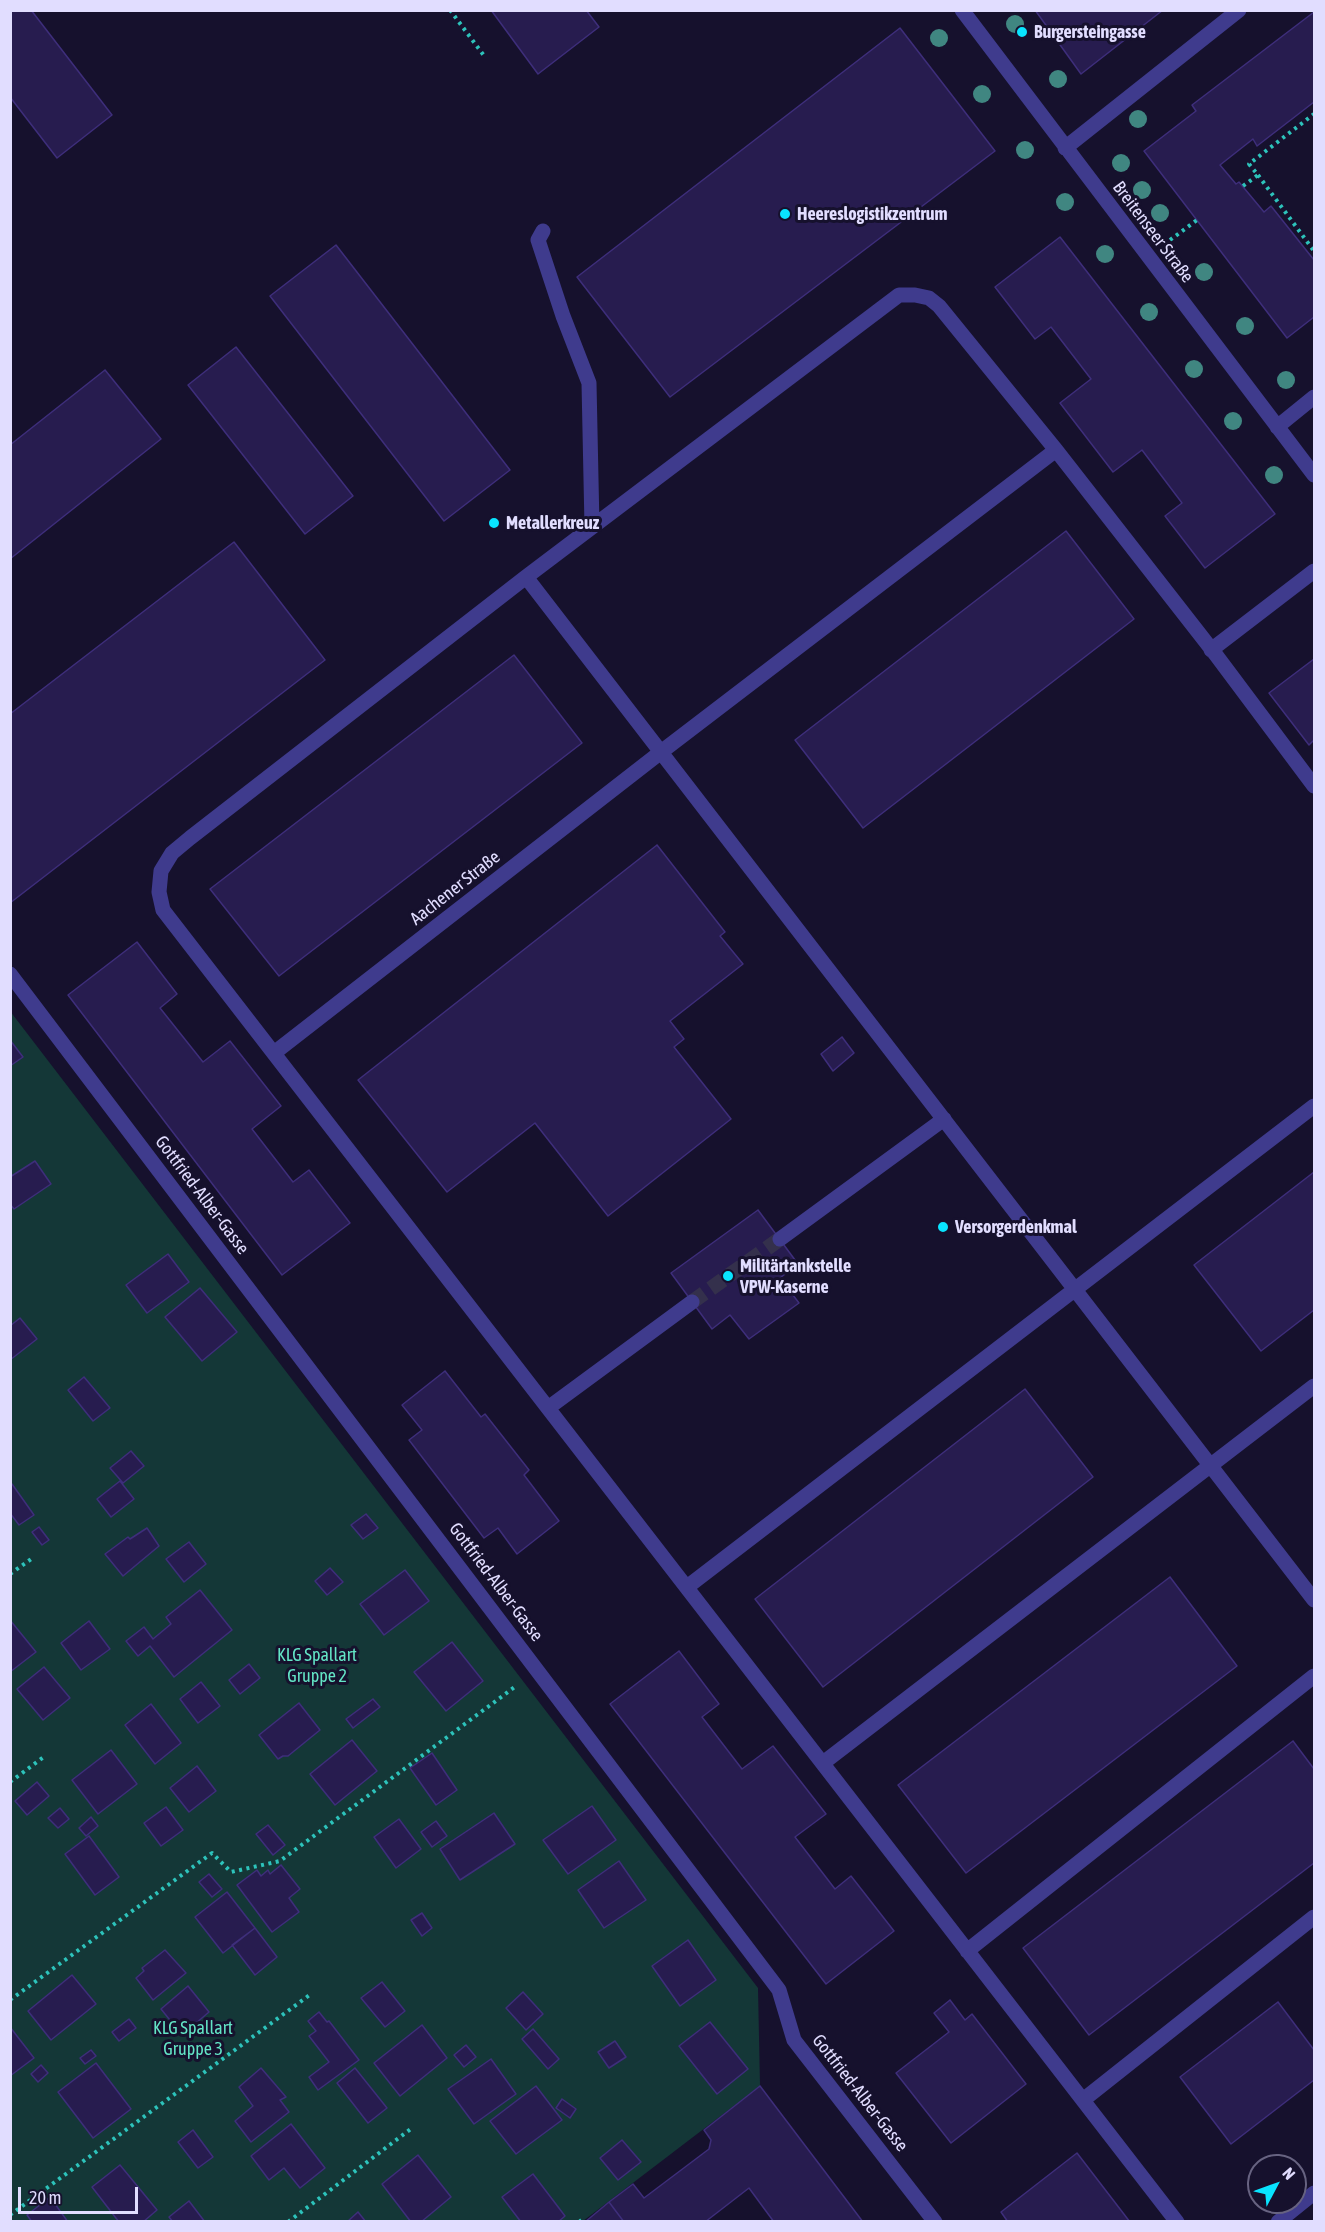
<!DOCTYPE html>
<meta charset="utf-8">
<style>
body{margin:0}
#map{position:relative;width:1325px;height:2232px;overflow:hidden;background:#16112d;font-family:"Asap Condensed",sans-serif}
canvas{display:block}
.frame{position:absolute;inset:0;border:12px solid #e1ddff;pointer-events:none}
.north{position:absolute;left:1247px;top:2154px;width:60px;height:60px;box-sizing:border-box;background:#16112d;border:2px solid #676381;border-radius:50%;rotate:49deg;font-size:16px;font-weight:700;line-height:24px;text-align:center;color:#e1ddff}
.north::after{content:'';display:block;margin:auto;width:21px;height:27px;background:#09e4ff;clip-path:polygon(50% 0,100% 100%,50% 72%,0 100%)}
.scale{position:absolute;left:18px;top:2187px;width:120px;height:27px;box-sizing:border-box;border:3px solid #e1ddff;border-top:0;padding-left:8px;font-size:18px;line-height:21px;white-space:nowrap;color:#e1ddff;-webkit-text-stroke:4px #16112d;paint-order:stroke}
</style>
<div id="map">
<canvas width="1325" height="2232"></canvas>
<div class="frame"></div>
<div class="north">N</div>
<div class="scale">20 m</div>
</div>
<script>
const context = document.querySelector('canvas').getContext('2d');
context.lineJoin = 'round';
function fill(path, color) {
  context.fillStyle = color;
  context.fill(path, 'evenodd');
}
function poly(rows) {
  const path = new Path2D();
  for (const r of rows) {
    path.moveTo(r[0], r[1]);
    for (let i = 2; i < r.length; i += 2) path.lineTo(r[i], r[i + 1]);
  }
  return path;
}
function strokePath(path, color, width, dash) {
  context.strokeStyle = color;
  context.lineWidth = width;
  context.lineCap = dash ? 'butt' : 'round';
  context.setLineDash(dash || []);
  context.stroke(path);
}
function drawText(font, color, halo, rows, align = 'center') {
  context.font = font + ' "Asap Condensed",sans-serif';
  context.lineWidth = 6;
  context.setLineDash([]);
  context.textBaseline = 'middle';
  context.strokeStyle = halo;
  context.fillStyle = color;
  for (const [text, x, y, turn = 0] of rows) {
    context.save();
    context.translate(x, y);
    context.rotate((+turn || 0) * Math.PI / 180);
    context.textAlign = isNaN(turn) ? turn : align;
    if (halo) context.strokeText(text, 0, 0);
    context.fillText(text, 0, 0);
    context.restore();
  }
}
const green = poly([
 [10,1011,758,1988,760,2086,583,2221,11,2221]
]);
const building = poly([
 [10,10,31,10,112,115,57,158,10,97,10,10],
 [491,10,586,10,599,27,538,74,491,10],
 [1035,10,1163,10,1081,74,1035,10],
 [1314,12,1314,102,1257,146,1253,139,1220,165,1236,184,1239,182,1264,212,1271,206,1314,260,1314,317,1287,338,1144,151,1196,111,1192,105,1314,12],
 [900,28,995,151,670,397,577,277,900,28],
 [1060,237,1275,514,1205,568,1165,516,1182,503,1142,450,1113,472,1060,403,1091,379,1051,327,1035,339,995,287,1060,237],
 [336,245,510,470,444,521,270,296,336,245],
 [236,347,353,496,305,534,188,385,236,347],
 [105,370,161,439,10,559,10,445,105,370],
 [1066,531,1134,619,863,828,795,740,1066,531],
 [234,542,325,660,10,903,10,714,234,542],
 [514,655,582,743,279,976,210,889,514,655],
 [1314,659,1314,740,1309,745,1269,693,1314,659],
 [657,845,725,932,720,936,743,964,670,1021,684,1039,674,1047,731,1119,608,1216,535,1123,447,1192,358,1080,657,845],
 [137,942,177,994,160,1008,203,1062,230,1041,281,1106,252,1129,293,1182,309,1170,350,1223,282,1275,68,995,137,942],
 [842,1037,854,1053,833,1071,821,1054,842,1037],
 [10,1040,23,1057,10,1066,10,1040],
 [35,1161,51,1184,14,1209,10,1204,10,1177,35,1161],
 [1314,1172,1314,1310,1261,1351,1194,1265,1314,1172],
 [758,1210,798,1264,780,1278,799,1303,749,1339,730,1315,712,1329,671,1273,758,1210],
 [168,1254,189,1282,147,1313,126,1285,168,1254],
 [200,1288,237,1332,202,1361,165,1317,200,1288],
 [20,1318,37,1339,10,1360,10,1326,20,1318],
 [445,1371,481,1417,485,1414,529,1470,524,1475,559,1521,517,1554,498,1528,484,1538,409,1440,422,1430,402,1405,445,1371],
 [84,1377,110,1408,93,1421,68,1390,84,1377],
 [1025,1389,1093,1477,823,1687,755,1599,1025,1389],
 [131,1451,144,1466,123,1483,110,1468,131,1451],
 [120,1481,134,1499,111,1517,97,1499,120,1481],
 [12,1484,34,1515,19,1525,10,1513,10,1485,12,1484],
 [366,1514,378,1528,363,1539,351,1525,366,1514],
 [39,1527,49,1540,42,1545,32,1532,39,1527],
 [147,1528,159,1546,123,1576,105,1554,128,1537,130,1539,147,1528],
 [189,1542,206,1564,184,1582,166,1559,189,1542],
 [330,1568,343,1582,327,1595,315,1581,330,1568],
 [405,1570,429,1601,384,1635,360,1604,405,1570],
 [1170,1577,1237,1666,966,1873,898,1785,1170,1577],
 [200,1590,232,1630,174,1677,150,1646,138,1656,126,1641,144,1627,153,1639,171,1624,166,1617,200,1590],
 [10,1620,36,1652,10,1672,10,1620],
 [89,1621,110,1649,81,1670,61,1643,89,1621],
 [452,1642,483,1681,446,1711,414,1672,452,1642],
 [679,1651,719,1704,702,1717,742,1769,773,1746,826,1814,795,1837,835,1889,851,1876,894,1931,826,1984,610,1704,679,1651],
 [249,1664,260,1678,240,1694,229,1680,249,1664],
 [44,1667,70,1698,43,1720,17,1689,44,1667],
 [201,1682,220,1706,198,1723,180,1699,201,1682],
 [373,1699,380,1707,353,1728,346,1719,373,1699],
 [299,1703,320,1730,288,1756,283,1756,278,1759,259,1735,299,1703],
 [151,1704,181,1743,155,1764,125,1725,151,1704],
 [352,1740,377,1771,335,1805,310,1774,352,1740],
 [1293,1741,1314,1769,1314,1863,1089,2035,1023,1948,1293,1741],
 [111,1750,137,1784,98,1814,72,1780,111,1750],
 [432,1753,457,1790,436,1805,410,1768,432,1753],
 [197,1766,216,1791,189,1812,170,1788,197,1766],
 [37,1782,49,1796,27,1815,15,1801,37,1782],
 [592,1806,616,1840,568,1874,543,1840,592,1806],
 [166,1807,183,1830,161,1846,144,1823,166,1807],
 [60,1808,69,1819,58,1828,48,1818,60,1808],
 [494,1813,515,1844,460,1880,440,1849,494,1813],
 [91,1817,98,1826,86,1836,79,1828,91,1817],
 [399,1819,421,1849,396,1868,374,1837,399,1819],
 [436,1821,447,1836,432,1847,421,1832,436,1821],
 [268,1825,285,1845,273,1855,256,1834,268,1825],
 [89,1836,119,1877,95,1895,65,1854,89,1836],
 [619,1861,646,1900,604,1928,578,1890,619,1861],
 [281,1865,300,1889,289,1898,299,1912,272,1932,237,1885,257,1870,261,1876,268,1870,270,1874,281,1865],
 [209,1874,222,1889,212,1897,199,1882,209,1874],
 [227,1892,255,1928,223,1953,195,1917,227,1892],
 [422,1913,432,1928,422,1936,411,1920,422,1913],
 [255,1928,277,1957,255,1975,232,1945,255,1928],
 [688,1940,716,1980,680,2006,652,1966,688,1940],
 [165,1950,186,1973,153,2000,136,1978,144,1971,142,1968,165,1950],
 [72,1975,96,2004,51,2040,28,2011,72,1975],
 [382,1982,405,2011,385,2027,361,1998,382,1982],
 [188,1986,209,2012,182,2035,161,2009,188,1986],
 [523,1992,543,2014,526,2030,506,2008,523,1992],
 [950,2000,965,2020,972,2014,1026,2084,951,2143,896,2073,949,2032,934,2013,950,2000],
 [1278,2002,1314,2050,1314,2080,1231,2144,1180,2077,1278,2002],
 [319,2012,327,2022,329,2021,359,2060,318,2090,309,2077,329,2062,309,2036,316,2031,308,2021,319,2012],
 [129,2019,136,2028,119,2041,112,2032,129,2019],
 [710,2022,748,2069,717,2094,679,2046,710,2022],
 [422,2025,447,2058,400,2096,374,2063,422,2025],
 [10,2027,34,2058,10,2076,10,2027],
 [533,2029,559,2059,548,2069,522,2039,533,2029],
 [615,2041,626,2057,609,2068,598,2052,615,2041],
 [466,2045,476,2057,464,2067,454,2055,466,2045],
 [91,2050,96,2056,85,2064,80,2058,91,2050],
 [491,2059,516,2094,474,2124,448,2089,491,2059],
 [96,2063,131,2109,93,2138,58,2092,96,2063],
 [41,2065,48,2073,38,2082,31,2074,41,2065],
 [261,2068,286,2097,280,2100,289,2112,251,2142,235,2121,253,2106,239,2087,261,2068],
 [355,2068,387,2108,368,2123,337,2083,355,2068],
 [536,2086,562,2120,516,2154,490,2121,536,2086],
 [760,2086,863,2222,774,2222,749,2188,705,2222,624,2222,609,2202,633,2184,644,2198,709,2149,711,2140,704,2130,760,2086],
 [562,2099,576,2109,570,2118,556,2108,562,2099],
 [291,2124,325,2168,300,2188,284,2168,269,2180,251,2156,291,2124],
 [193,2130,213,2157,198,2168,178,2142,193,2130],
 [622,2140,641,2162,618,2180,600,2158,622,2140],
 [1077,2153,1130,2222,1008,2222,1001,2212,1077,2153],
 [418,2155,451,2197,421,2222,411,2222,382,2184,418,2155],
 [120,2165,157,2210,143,2222,119,2222,92,2187,120,2165],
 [533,2174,565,2216,558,2222,521,2222,502,2197,533,2174],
 [50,2197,68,2222,32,2222,27,2215,50,2197],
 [189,2201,205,2222,173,2222,169,2217,189,2201],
 [609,2202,624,2222,585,2222,609,2202],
 [358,2212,366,2222,347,2222,358,2212]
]);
const minorTunnel = poly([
 [692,1302,780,1239]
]);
const path = poly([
 [450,10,485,57],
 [1258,175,1314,251],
 [1243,186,1258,175,1249,164,1314,114],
 [1170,240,1197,220],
 [10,1574,34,1557],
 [10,1782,45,1756],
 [10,2000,212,1853,231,1872,280,1861,516,1686],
 [10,2215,311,1994],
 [288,2222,412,2128],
 [579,2222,583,2219]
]);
const minor = poly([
 [962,10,1314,475],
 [1065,148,1239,10],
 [543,231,538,240,563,316,589,383,592,527],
 [1277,427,1314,397],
 [526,577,1314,1600],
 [1211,650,1314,571],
 [10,974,779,1990,794,2040,935,2222],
 [274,1053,661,752,1056,450],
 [780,1239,944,1119],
 [548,1408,692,1302],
 [687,1587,1314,1106],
 [823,1763,1314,1386],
 [967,1951,1314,1676],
 [1083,2100,1314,1917],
 [1177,2222,163,910,159,892,161,871,172,853,190,838,526,577,899,295,915,295,929,298,939,306,1056,450,1216,655,1314,786],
 [1278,2222,1314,2193]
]);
const trees = [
 [1015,24],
 [939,38],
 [1058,79],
 [982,94],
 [1138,119],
 [1025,150],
 [1121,163],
 [1142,190],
 [1065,202],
 [1160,213],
 [1105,254],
 [1204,272],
 [1149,312],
 [1245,326],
 [1194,369],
 [1286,380],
 [1233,421],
 [1274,475]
];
const markers = [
 [1022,32,6,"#09e4ff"],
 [785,214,6,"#09e4ff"],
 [494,523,6,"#09e4ff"],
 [943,1227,6,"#09e4ff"],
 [728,1276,6,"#09e4ff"]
];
const poiNames = [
 ["Burgersteingasse",1034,32],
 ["Heereslogistikzentrum",797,214],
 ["Metallerkreuz",506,523],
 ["Versorgerdenkmal",955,1227],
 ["Militärtankstelle",740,1266],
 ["VPW-Kaserne",740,1287]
];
const streetNames = [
 ["Breitenseer Straße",1153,232,53],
 ["Aachener Straße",455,888,-38],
 ["Gottfried-Alber-Gasse",202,1195,53],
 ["Gottfried-Alber-Gasse",496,1582,53],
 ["Gottfried-Alber-Gasse",860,2093,52]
];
const parkNames = [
 ["KLG Spallart",317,1655],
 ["Gruppe 2",317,1676],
 ["KLG Spallart",193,2028],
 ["Gruppe 3",193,2049]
];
fill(green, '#143737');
fill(building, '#271c4f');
strokePath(building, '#3e2e7b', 1.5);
strokePath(minorTunnel, '#34304c', 15, [15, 8]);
strokePath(path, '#2dc3bb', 4, [3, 4.5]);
strokePath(minor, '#3f3b8d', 15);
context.fillStyle = '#408681';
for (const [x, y] of trees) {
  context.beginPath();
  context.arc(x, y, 9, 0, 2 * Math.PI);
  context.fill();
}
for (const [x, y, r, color] of markers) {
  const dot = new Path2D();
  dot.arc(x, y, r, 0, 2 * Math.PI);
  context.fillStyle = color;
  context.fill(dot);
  strokePath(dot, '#16112d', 2);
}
drawText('bold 18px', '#e1ddff', '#16112d', poiNames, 'left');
drawText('18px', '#e1ddff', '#16112d', streetNames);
drawText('18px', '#63e5c6', '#16112d', parkNames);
</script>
